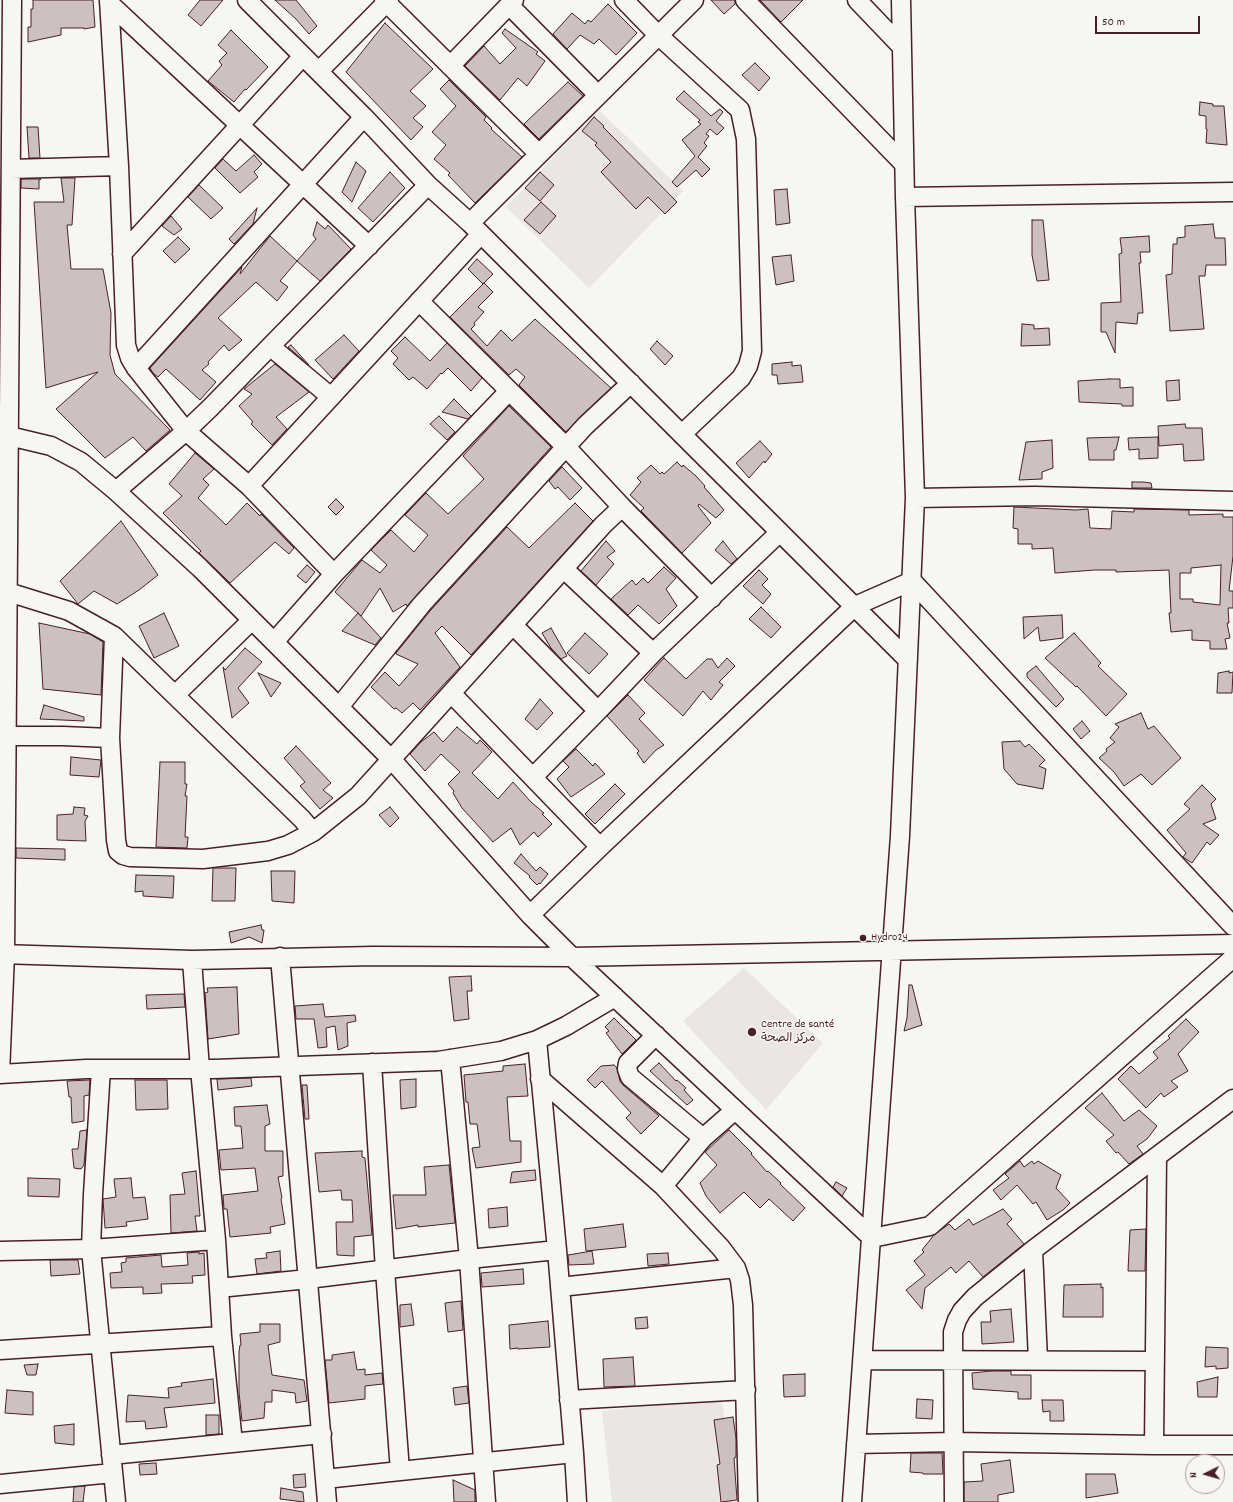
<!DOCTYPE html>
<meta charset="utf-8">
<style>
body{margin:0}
#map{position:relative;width:1233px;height:1502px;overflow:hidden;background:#f6f6f2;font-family:Dekko,sans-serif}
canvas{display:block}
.north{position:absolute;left:1185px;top:1454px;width:40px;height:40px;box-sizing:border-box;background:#f6f6f2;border:1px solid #b1a0a2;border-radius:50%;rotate:265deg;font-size:11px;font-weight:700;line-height:16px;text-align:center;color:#4a1f2b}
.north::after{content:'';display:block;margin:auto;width:14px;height:18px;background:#4a1f2b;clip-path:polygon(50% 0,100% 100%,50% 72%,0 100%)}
.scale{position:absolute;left:1095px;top:16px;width:105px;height:18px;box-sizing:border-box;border:2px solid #4a1f2b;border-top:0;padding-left:5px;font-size:12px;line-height:14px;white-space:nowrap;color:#4a1f2b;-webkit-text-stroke:3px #f6f6f2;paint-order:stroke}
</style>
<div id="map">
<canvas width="1233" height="1502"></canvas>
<div class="north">N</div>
<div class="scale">50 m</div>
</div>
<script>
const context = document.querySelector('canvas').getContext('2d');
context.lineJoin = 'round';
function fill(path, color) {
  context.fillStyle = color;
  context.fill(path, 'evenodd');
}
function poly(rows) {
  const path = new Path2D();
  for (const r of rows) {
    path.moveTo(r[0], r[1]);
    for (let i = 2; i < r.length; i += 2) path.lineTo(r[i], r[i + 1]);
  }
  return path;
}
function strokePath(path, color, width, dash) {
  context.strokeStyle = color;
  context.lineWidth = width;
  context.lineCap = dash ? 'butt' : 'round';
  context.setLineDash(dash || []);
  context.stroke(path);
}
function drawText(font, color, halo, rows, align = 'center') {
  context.font = font + ' Dekko,"Playpen Sans Arabic",sans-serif';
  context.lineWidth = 3;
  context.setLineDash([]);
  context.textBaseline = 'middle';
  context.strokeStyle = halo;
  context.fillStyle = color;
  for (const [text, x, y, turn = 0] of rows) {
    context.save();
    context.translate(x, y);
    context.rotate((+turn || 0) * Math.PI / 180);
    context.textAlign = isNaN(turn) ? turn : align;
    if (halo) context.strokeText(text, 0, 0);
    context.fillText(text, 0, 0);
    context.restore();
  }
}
const built = poly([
 [599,110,683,191,589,288,506,207],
 [744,968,823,1043,766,1110,683,1021],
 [722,1398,733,1502,612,1502,602,1411]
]);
const building = poly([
 [33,0,93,0,95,27,84,29,84,28,61,28,61,35,28,42,28,27,31,27,31,9,33,9,33,0],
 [200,0,223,0,201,26,188,15,200,0],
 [275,0,296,0,317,26,309,34,296,19,275,0],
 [711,0,735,0,735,4,724,14,711,0],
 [760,0,803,0,781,22,760,0],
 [608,4,637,33,616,55,599,39,594,44,580,35,567,49,553,34,572,13,585,24,588,20,591,22,608,4],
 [385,23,433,69,410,91,426,106,413,118,423,127,411,140,346,72,385,23],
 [505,29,538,52,536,54,545,61,527,86,518,78,500,100,465,66,484,46,500,64,516,48,502,33,505,29],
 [231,30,268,67,246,90,245,89,234,102,208,81,222,65,219,61,227,53,218,45,231,30],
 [755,63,770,78,759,91,742,75,755,63],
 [449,80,486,117,484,120,492,128,491,129,522,157,475,203,448,175,450,173,434,159,446,145,432,132,456,106,440,89,449,80],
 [568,82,583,96,539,139,524,124,568,82],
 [684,91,711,116,720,109,723,112,716,121,724,128,717,135,710,129,706,134,709,136,704,143,707,146,698,157,710,169,702,177,696,170,677,187,672,182,695,156,682,140,701,124,698,122,700,120,676,99,684,91],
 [1200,102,1213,104,1213,106,1224,106,1227,145,1206,143,1207,129,1206,129,1206,116,1199,115,1200,102],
 [594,117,604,126,603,127,677,202,665,214,648,197,636,209,601,172,611,162,595,145,597,143,582,131,594,117],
 [27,127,38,127,40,158,29,158,27,127],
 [254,155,262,164,254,172,258,177,240,193,215,168,223,159,236,171,254,155],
 [356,162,366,171,352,202,342,192,356,162],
 [390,172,405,188,373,222,358,208,390,172],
 [540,172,554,185,540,201,525,188,540,172],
 [61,178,75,178,72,225,67,225,71,269,103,269,111,313,110,355,115,374,170,430,146,451,133,437,105,458,56,409,98,372,46,388,34,202,64,202,61,178],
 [21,179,41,179,39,180,39,189,21,188,21,179],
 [199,185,223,208,211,219,188,197,199,185],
 [787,189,790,223,776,225,774,190,787,189],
 [541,202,556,216,540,234,524,220,541,202],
 [257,208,253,224,234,244,229,239,257,208],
 [171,216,182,229,174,235,162,226,171,216],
 [1032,220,1043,220,1049,280,1037,281,1032,255,1032,220],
 [317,222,325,229,328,225,351,249,320,281,297,261,316,239,313,235,317,222],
 [1213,224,1215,238,1225,238,1226,265,1206,265,1205,276,1199,276,1204,329,1170,331,1166,275,1172,274,1173,244,1177,244,1177,238,1185,237,1185,226,1213,224],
 [270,236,297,261,280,281,288,287,277,301,256,282,218,318,242,340,229,351,224,345,208,362,209,364,202,370,216,382,200,400,166,369,158,377,153,373,150,368,242,267,240,274,270,236],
 [1149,236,1150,252,1140,252,1141,263,1139,263,1143,313,1138,313,1137,324,1116,322,1115,353,1106,332,1101,332,1101,303,1121,302,1119,254,1122,253,1120,238,1149,236],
 [178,237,190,249,175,263,163,251,178,237],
 [791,255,794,281,776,285,772,257,791,255],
 [477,259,493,274,483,284,468,269,477,259],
 [484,283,493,292,478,307,484,312,474,323,475,325,471,329,487,346,501,330,512,341,535,319,611,388,566,432,519,385,525,377,516,369,509,375,450,317,484,283],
 [1022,324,1034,325,1034,329,1049,328,1050,345,1021,346,1022,324],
 [344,335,359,351,333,379,315,360,344,335],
 [405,337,430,361,447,343,482,378,471,391,448,368,442,374,441,373,427,389,413,377,409,380,393,364,398,358,391,351,405,337],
 [657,341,673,356,665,365,650,349,657,341],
 [291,345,309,365,288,347,291,345],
 [792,362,792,366,801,365,803,382,778,384,777,375,772,375,772,364,792,362],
 [275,364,309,392,276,417,287,429,272,445,251,424,253,422,239,406,252,394,244,389,275,364],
 [1109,379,1120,379,1120,388,1133,387,1133,406,1122,406,1122,404,1079,402,1078,381,1109,379],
 [1179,380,1180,400,1167,401,1166,381,1179,380],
 [454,399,471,416,468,419,442,412,454,399],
 [509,406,551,447,407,606,406,604,393,612,380,588,361,616,335,592,362,560,380,573,387,565,371,550,391,530,414,552,428,535,405,515,426,493,448,514,484,479,463,456,509,406],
 [439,416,455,432,447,440,430,424,439,416],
 [1185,424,1186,428,1202,428,1204,460,1184,461,1183,444,1159,446,1158,426,1185,424],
 [1119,437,1116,450,1114,450,1114,460,1089,460,1087,438,1119,437],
 [1158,437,1158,458,1139,459,1139,449,1129,450,1128,438,1158,437],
 [1052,440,1053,468,1042,472,1042,479,1019,480,1026,442,1052,440],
 [760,441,772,454,765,463,764,461,749,478,736,463,760,441],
 [195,453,214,469,203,479,209,485,198,498,226,525,247,503,260,516,261,514,263,516,294,548,289,554,275,542,230,583,199,553,201,551,163,513,182,496,169,484,195,453],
 [677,462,682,467,683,465,696,476,705,486,704,487,724,510,716,518,699,504,698,506,711,523,682,553,641,511,644,508,630,495,641,482,637,478,651,465,660,474,662,472,664,474,677,462],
 [562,467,582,488,570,500,558,487,555,489,549,481,562,467],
 [1132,482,1143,482,1151,483,1152,488,1132,488,1132,482],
 [336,499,344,507,336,515,328,507,336,499],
 [575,503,593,521,471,655,442,626,435,633,460,667,420,710,413,703,402,713,396,708,394,709,371,687,385,672,399,686,418,664,396,654,396,653,430,611,507,527,529,548,575,503],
 [1014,507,1076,510,1088,509,1090,528,1111,529,1112,511,1134,512,1134,509,1189,510,1189,515,1223,514,1223,517,1233,517,1233,556,1229,591,1233,591,1233,608,1228,608,1229,623,1227,623,1230,638,1225,639,1227,649,1210,649,1210,641,1192,640,1192,630,1171,632,1169,613,1171,613,1169,570,1116,572,1116,570,1095,570,1055,573,1053,548,1032,549,1032,544,1018,544,1018,529,1013,528,1014,507],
 [1221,565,1220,605,1193,602,1193,599,1180,599,1180,573,1191,573,1191,568,1221,565],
 [121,521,158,575,139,590,117,604,94,591,78,604,60,581,121,521],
 [606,541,615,551,607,557,614,564,596,585,581,571,606,541],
 [723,541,737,559,731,564,715,550,723,541],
 [307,565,315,572,306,583,297,576,307,565],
 [664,567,676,578,666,589,677,606,659,624,638,605,628,615,611,599,632,580,636,585,643,578,648,583,664,567],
 [759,570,768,579,762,585,771,594,763,604,743,586,759,570],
 [761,607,781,627,771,638,749,619,761,607],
 [164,613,179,646,154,658,139,626,164,613],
 [358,613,381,638,375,645,342,631,358,613],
 [1062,615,1063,638,1040,641,1038,627,1024,639,1023,617,1062,615],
 [39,623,90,634,103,642,101,695,43,689,39,623],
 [551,628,567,656,561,659,551,648,542,633,551,628],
 [585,633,608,654,589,674,567,653,585,633],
 [1074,633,1101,663,1098,666,1127,694,1106,716,1077,686,1076,687,1045,658,1074,633],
 [245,648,262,662,238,688,249,703,232,718,223,667,225,670,245,648],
 [664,658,686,679,707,659,712,659,718,668,727,658,735,666,719,682,723,685,711,700,703,691,683,716,644,680,664,658],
 [1036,666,1064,699,1056,707,1027,677,1027,673,1036,666],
 [1229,671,1229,673,1233,672,1232,693,1217,693,1218,673,1229,671],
 [258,673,281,683,271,697,258,673],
 [628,695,645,713,639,719,664,745,656,750,644,763,637,753,639,751,607,716,628,695],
 [540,699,553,713,537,730,525,719,540,699],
 [44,705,84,717,84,721,40,719,44,705],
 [1141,713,1148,729,1154,726,1181,758,1152,785,1141,774,1124,786,1114,772,1099,758,1107,751,1106,749,1115,742,1110,738,1119,727,1115,724,1141,713],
 [1082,721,1090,731,1081,739,1073,729,1082,721],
 [457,727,477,744,480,740,492,752,472,773,498,799,513,782,531,802,544,813,542,814,552,824,538,837,534,832,520,845,511,828,493,842,462,808,453,793,454,791,448,784,460,772,441,754,425,771,410,754,421,742,434,732,443,742,457,727],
 [1020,741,1025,747,1029,744,1045,760,1039,766,1046,769,1043,789,1017,784,1004,769,1002,742,1020,741],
 [296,746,331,783,323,790,333,798,320,809,300,786,305,782,284,758,296,746],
 [576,749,593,766,595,763,605,774,571,797,557,779,569,767,563,761,576,749],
 [71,757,101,760,99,777,70,775,71,757],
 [160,762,185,762,185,784,187,784,185,796,187,796,185,837,188,837,187,848,156,847,160,762],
 [615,784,625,794,595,824,585,814,615,784],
 [1202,785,1216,799,1211,804,1216,819,1203,824,1219,835,1210,845,1207,842,1192,863,1183,857,1186,853,1167,830,1190,809,1184,804,1202,785],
 [74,807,85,808,84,815,88,816,85,821,86,841,57,840,57,815,73,814,74,807],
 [390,807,399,818,390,827,379,815,390,807],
 [16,848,65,849,65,860,16,858,16,848],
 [521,854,536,871,540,867,548,874,540,884,539,883,537,885,529,877,530,876,514,863,521,854],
 [213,868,236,868,235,901,212,901,213,868],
 [271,871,295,871,294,903,272,901,271,871],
 [136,875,174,876,173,898,143,896,143,891,135,892,136,875],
 [261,925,262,930,264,930,262,943,249,937,231,943,229,932,261,925],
 [471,976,472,991,467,991,469,1019,454,1021,449,977,471,976],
 [909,985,912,985,922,1025,904,1031,907,1018,909,985],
 [237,987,239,1034,208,1039,205,993,208,992,207,988,237,987],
 [184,994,185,1007,147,1009,146,995,184,994],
 [323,1004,325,1017,355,1015,356,1021,347,1023,348,1046,338,1050,335,1026,326,1028,327,1047,318,1048,314,1019,296,1019,295,1006,323,1004],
 [614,1018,636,1040,622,1054,606,1033,609,1031,605,1027,614,1018],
 [1186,1019,1199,1032,1178,1054,1188,1071,1171,1081,1178,1087,1164,1097,1161,1093,1146,1108,1118,1079,1131,1066,1139,1074,1158,1058,1153,1052,1170,1038,1168,1036,1186,1019],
 [659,1063,676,1081,677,1080,686,1088,684,1090,693,1100,687,1105,650,1071,659,1063],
 [525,1064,528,1096,507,1097,510,1141,521,1141,521,1162,476,1168,472,1148,480,1147,477,1124,470,1124,468,1102,466,1102,464,1075,503,1071,503,1066,525,1064],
 [614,1065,617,1068,620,1081,623,1085,659,1116,641,1134,626,1118,631,1113,602,1081,595,1088,587,1080,601,1066,614,1065],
 [251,1078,252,1086,218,1090,217,1079,251,1078],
 [416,1079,416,1107,401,1109,400,1080,416,1079],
 [90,1080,89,1095,84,1096,84,1121,72,1123,71,1097,69,1097,67,1081,90,1080],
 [135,1080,167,1080,168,1109,136,1110,135,1080],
 [302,1085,307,1085,309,1119,305,1119,302,1085],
 [1102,1093,1124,1121,1139,1110,1157,1126,1147,1139,1137,1146,1143,1154,1129,1164,1118,1152,1116,1153,1106,1141,1114,1135,1085,1108,1102,1093],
 [267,1105,270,1124,265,1126,265,1151,283,1151,283,1176,278,1177,282,1198,281,1199,285,1224,270,1227,271,1233,230,1237,227,1209,224,1209,223,1195,258,1191,255,1168,221,1170,219,1150,243,1148,241,1126,235,1126,234,1107,267,1105],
 [87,1130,84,1165,81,1169,74,1168,72,1149,78,1149,80,1131,87,1130],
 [729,1130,752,1153,751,1154,767,1172,768,1171,781,1183,780,1184,805,1208,793,1221,769,1199,760,1208,744,1192,720,1213,706,1196,700,1183,717,1165,705,1152,729,1130],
 [362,1151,362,1157,365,1158,372,1235,354,1237,354,1256,337,1255,336,1222,353,1222,352,1200,342,1200,341,1190,319,1192,315,1153,362,1151],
 [1020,1161,1024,1167,1032,1161,1034,1164,1038,1161,1061,1175,1056,1188,1070,1203,1063,1210,1047,1220,1036,1202,1033,1204,1017,1185,1001,1200,993,1190,1009,1178,1005,1174,1020,1161],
 [449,1165,455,1223,418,1227,418,1225,396,1229,393,1195,426,1195,424,1167,449,1165],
 [535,1170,536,1180,510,1183,512,1172,535,1170],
 [196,1171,200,1216,195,1216,197,1231,171,1233,170,1195,185,1194,182,1173,196,1171],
 [28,1178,60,1179,59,1197,28,1196,28,1178],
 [131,1178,133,1198,145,1197,148,1219,126,1222,127,1226,105,1228,103,1199,116,1197,114,1179,131,1178],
 [836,1182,847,1188,842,1196,833,1187,836,1182],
 [507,1207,508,1226,489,1228,488,1209,507,1207],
 [1003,1209,1012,1219,1007,1224,1024,1244,983,1277,969,1261,956,1273,951,1267,925,1288,922,1309,906,1290,925,1275,914,1261,924,1252,922,1250,934,1235,949,1224,955,1230,969,1219,973,1225,1003,1209],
 [623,1224,626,1247,586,1251,584,1229,623,1224],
 [1146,1229,1145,1271,1128,1271,1130,1230,1146,1229],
 [280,1251,281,1271,257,1274,255,1259,267,1258,266,1253,280,1251],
 [592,1251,594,1264,569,1265,568,1255,592,1251],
 [199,1252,199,1254,204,1253,205,1275,192,1276,193,1283,161,1284,162,1293,143,1294,143,1287,111,1288,110,1273,122,1272,121,1263,126,1262,126,1258,161,1255,162,1267,188,1265,187,1253,199,1252],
 [668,1253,669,1264,648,1266,647,1254,668,1253],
 [50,1260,78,1260,80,1274,51,1276,50,1260],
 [523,1269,524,1284,482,1287,481,1273,523,1269],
 [1101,1284,1101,1288,1103,1287,1103,1317,1063,1317,1064,1285,1101,1284],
 [461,1301,463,1330,448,1332,445,1303,461,1301],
 [411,1304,414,1325,400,1327,400,1305,411,1304],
 [1011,1309,1014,1342,982,1344,981,1322,991,1322,990,1311,1011,1309],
 [647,1317,648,1328,636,1329,635,1318,647,1317],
 [548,1321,550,1347,518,1349,518,1348,510,1349,509,1325,548,1321],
 [260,1324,280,1324,280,1342,268,1345,272,1375,304,1380,307,1401,296,1403,295,1393,272,1390,272,1402,265,1402,264,1418,242,1421,239,1392,239,1352,240,1345,241,1345,240,1334,260,1332,260,1324],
 [1206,1347,1228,1348,1228,1368,1216,1369,1216,1366,1205,1367,1206,1347],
 [354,1352,357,1370,365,1369,365,1375,382,1373,383,1384,365,1386,365,1399,329,1403,325,1360,332,1360,332,1355,354,1352],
 [633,1357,635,1386,604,1387,603,1359,633,1357],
 [38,1364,36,1375,27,1375,24,1365,38,1364],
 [991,1371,1011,1371,1011,1375,1031,1375,1031,1399,1018,1399,1018,1392,973,1389,972,1373,991,1371],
 [805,1374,805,1396,784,1397,783,1375,805,1374],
 [1218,1377,1217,1397,1198,1397,1197,1382,1218,1377],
 [213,1379,215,1403,164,1408,167,1427,146,1429,145,1421,126,1422,128,1395,169,1398,168,1388,182,1386,181,1383,213,1379],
 [467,1386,469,1403,455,1405,453,1388,467,1386],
 [7,1390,33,1392,33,1415,5,1413,7,1390],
 [917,1399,933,1400,932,1419,916,1418,917,1399],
 [1042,1400,1063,1400,1064,1421,1050,1421,1050,1411,1043,1412,1042,1400],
 [206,1415,219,1415,219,1434,206,1435,206,1415],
 [733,1417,736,1438,736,1457,734,1458,737,1500,721,1502,717,1465,720,1464,714,1420,733,1417],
 [74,1424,74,1445,55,1443,54,1426,74,1424],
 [911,1453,942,1453,943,1474,923,1474,923,1473,910,1472,911,1453],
 [1010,1460,1014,1492,998,1495,998,1502,964,1502,964,1482,983,1481,981,1464,1010,1460],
 [156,1463,157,1474,140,1475,139,1464,156,1463],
 [305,1474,306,1487,294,1488,293,1475,305,1474],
 [1086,1474,1115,1474,1118,1493,1086,1498,1086,1474],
 [453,1480,475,1490,475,1502,454,1502,453,1480],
 [85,1486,83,1502,73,1502,74,1487,85,1486],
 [281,1488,303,1492,304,1502,280,1499,281,1488]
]);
const minor = poly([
 [109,0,119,166,126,345,130,358,136,368,186,431,249,486,334,574],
 [247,0,364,117,428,185,470,223,908,660],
 [384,0,539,154],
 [624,0,658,35,740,110,746,139,752,351,748,366,741,378,682,434],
 [745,0,904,164],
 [857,0,901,46],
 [109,3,369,246],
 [509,5,598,95],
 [450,66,514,0],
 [319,71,389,0],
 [11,169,119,166],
 [905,197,1233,192],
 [470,223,694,0],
 [122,254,303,56],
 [419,301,566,447,622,507],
 [271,347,331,397],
 [136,368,364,117],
 [0,436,9,436,51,446,81,462,116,491,200,568,392,760,530,915,572,957,872,1238,930,1226,1233,958],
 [249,486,481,234],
 [116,491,186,431,210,408,428,185],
 [915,498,1035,496,1233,501],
 [564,569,653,653],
 [8,592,69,611,114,636,302,819,313,832,358,796,603,525,622,507,712,598],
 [513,625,598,711],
 [114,636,110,738,116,840,118,851,123,855,130,857,203,859,268,851,288,845,313,832],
 [274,642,334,574,509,391],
 [451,693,600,847],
 [175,695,252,620],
 [339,707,422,604,585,426,631,383],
 [7,736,63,736,110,738],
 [533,777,598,711,653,653,780,532],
 [530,915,600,847,855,606,912,581,1233,926],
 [0,954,192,960,373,956,572,957,1233,944],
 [280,957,327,1502],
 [656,1035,628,1063,627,1069,630,1077,703,1138,735,1110],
 [450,1059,469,1259,486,1502],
 [101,1069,93,1194,91,1249,116,1502],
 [0,1074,5,954,12,0],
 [0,1074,86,1069,214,1069,438,1061,501,1051,537,1040,566,1026,615,997],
 [540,1079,663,1186,703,1138],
 [663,1186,721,1248,736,1268,740,1280,743,1305,748,1502],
 [1033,1250,1038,1360],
 [0,1251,91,1249,216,1240],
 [560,1287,736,1268],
 [219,1288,308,1279,469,1259,557,1250],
 [222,1336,233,1443],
 [0,1350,222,1336,216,1240,200,1069,192,960],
 [863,1360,1155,1361],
 [569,1400,746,1390],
 [856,1444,953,1442,1154,1445,1157,1157],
 [1154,1445,1233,1445],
 [574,1453,577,1502],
 [111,1455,322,1434],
 [400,1471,574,1453,557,1250,537,1040],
 [325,1479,400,1471,385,1270,372,1063],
 [0,1484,113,1473],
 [852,1502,900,836,915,498,905,197,901,0],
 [954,1502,953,1332,957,1320,962,1311,975,1297,1033,1250,1233,1099]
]);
const markers = [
 [863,938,4,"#4a1f2b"],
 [752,1032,5,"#4a1f2b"]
];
const poiNames = [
 ["Hydro24",871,938],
 ["Centre de santé",761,1025],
 ["مركز الصحة",761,1039]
];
fill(built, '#e9e6e3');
fill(building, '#ccc1c0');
strokePath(building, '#4a1f2b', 1);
strokePath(minor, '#4a1f2b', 21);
strokePath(minor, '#f6f6f2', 18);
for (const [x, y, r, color] of markers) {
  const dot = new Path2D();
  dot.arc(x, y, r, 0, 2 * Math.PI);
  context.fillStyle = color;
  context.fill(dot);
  strokePath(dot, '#f6f6f2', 1.5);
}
drawText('12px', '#4a1f2b', '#f6f6f2', poiNames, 'left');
</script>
